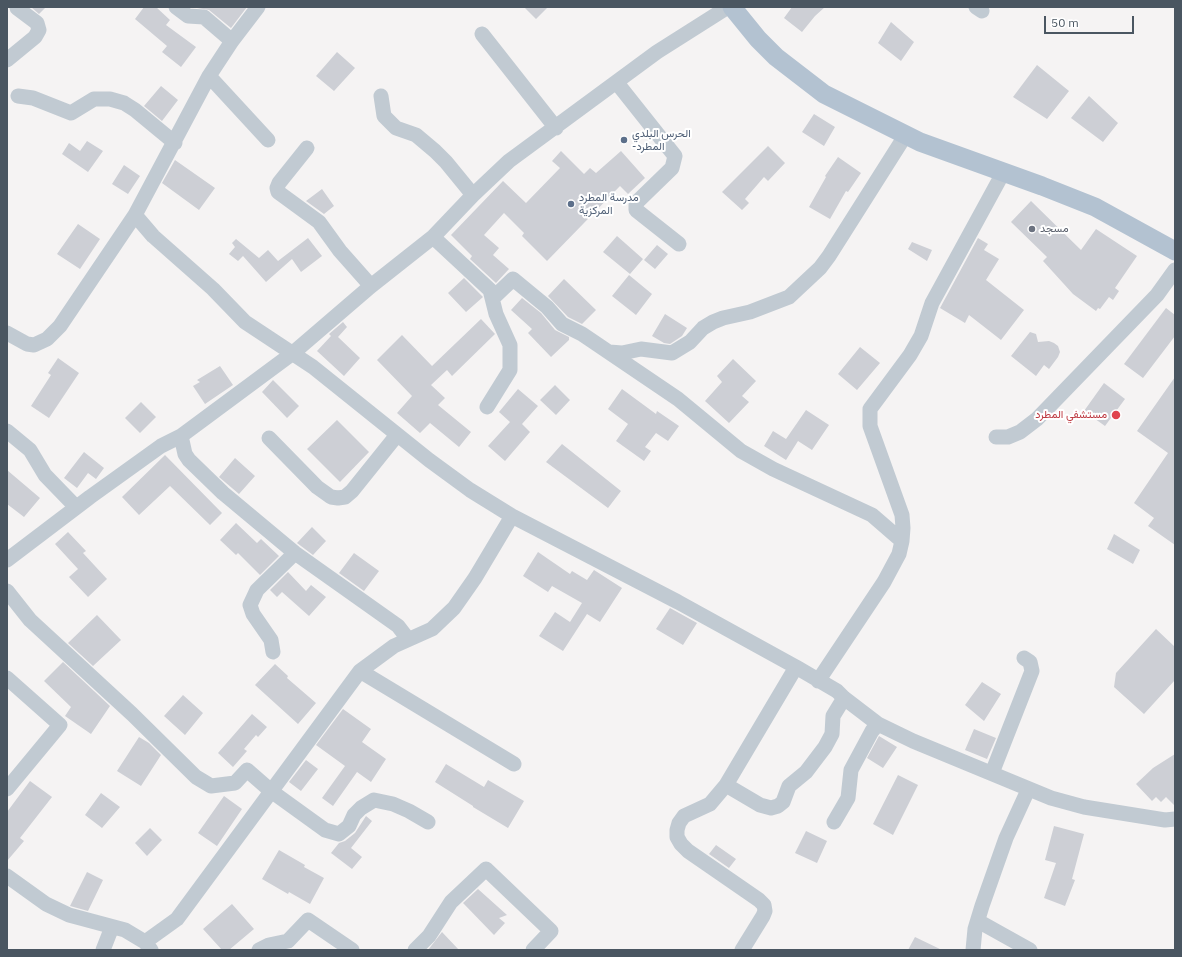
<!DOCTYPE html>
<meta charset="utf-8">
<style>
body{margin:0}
#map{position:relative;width:1182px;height:957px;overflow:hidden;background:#f5f3f3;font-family:"IBM Plex Sans",sans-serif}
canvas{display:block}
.frame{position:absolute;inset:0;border:8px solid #4a5661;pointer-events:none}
.scale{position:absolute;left:1044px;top:16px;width:90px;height:18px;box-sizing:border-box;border:2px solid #4a5661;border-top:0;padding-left:5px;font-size:12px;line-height:14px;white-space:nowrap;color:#4a5661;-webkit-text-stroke:3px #fff;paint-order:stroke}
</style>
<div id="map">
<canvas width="1182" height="957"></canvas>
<div class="frame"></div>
<div class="scale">50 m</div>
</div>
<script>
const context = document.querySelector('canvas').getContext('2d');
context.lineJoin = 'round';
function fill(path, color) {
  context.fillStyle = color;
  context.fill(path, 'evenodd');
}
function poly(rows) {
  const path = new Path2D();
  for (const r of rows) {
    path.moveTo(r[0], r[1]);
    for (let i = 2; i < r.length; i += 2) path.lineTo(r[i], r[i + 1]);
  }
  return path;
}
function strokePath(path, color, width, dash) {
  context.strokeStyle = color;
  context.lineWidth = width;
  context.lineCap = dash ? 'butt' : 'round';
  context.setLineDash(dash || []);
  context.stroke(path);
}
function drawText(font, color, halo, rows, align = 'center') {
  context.font = font + ' "IBM Plex Sans",Vazirmatn,sans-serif';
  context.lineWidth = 4;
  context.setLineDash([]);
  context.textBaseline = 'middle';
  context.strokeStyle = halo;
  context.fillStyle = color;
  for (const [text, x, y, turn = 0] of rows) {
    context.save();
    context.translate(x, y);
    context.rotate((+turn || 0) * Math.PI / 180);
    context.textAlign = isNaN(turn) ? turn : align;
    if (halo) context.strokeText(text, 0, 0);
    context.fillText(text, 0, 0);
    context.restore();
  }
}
const building = poly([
 [31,7,46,7,39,14],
 [144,7,156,7,170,20,166,25,196,47,181,67,162,52,167,46,135,19],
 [191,7,247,7,231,28,209,10],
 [524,7,548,7,536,19],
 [792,7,825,7,815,16,802,32,784,18],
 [891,22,914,42,901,61,878,43],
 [337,52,355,68,334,91,316,76],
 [1037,65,1069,91,1047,119,1013,97],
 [161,86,178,100,162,121,144,106],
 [1089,96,1118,123,1103,142,1071,118],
 [814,114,835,127,824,146,802,132],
 [87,141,103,151,88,172,62,154,69,143,80,151],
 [768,146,785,163,768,181,764,177,745,199,749,203,742,210,722,192],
 [561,151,584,174,590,168,596,173,621,151,645,178,628,194,620,186,547,261,522,236,524,233,504,213,484,235,499,248,493,255,509,269,496,283,470,259,472,256,451,235,503,181,526,203,560,168,552,161],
 [838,157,861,173,848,192,846,191,830,219,809,207,826,177,825,176],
 [175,160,215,188,199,210,162,183],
 [124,165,140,176,128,194,112,184],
 [322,189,334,206,324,214,306,201],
 [1031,201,1081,250,1096,229,1137,256,1115,288,1119,291,1113,300,1109,297,1100,309,1098,308,1096,311,1073,294,1043,261,1047,257,1011,222],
 [78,224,100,239,80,269,57,254],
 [617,236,643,259,630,274,603,252],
 [308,238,322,256,301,272,292,259,266,282,243,256,238,261,229,254,235,247,232,243,236,239,259,258,268,250,278,261],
 [978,238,988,244,984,250,999,259,986,280,1024,310,1001,340,969,315,965,323,940,308],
 [912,242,932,250,927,261,908,249],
 [657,245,668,254,655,269,644,260],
 [629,275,652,294,636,315,612,296],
 [464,278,483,297,466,312,448,293],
 [564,279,596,310,582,324,568,317,548,296],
 [522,298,541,313,555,330,569,337,569,340,551,357,528,333,532,329,511,310],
 [1166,308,1175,315,1175,336,1143,378,1124,364],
 [665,314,687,328,682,336,670,344,664,343,652,336],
 [481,319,495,334,452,376,447,370,431,385,445,398,438,405,471,432,459,447,430,423,420,433,397,413,412,396,377,360,402,335,432,366],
 [343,322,347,327,338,337,360,358,344,376,317,351,331,336,329,334],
 [1030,332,1036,334,1038,342,1049,341,1054,343,1058,346,1060,352,1058,357,1049,369,1044,365,1036,376,1011,356],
 [860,347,880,363,857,390,838,374],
 [58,358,79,373,49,418,31,406,51,375,48,373],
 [733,359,756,381,742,396,749,402,729,423,705,401,722,382,717,376],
 [220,366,233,385,205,404,193,386,200,382,197,380],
 [1175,377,1175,545,1148,526,1154,518,1134,503,1168,453,1137,431],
 [273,380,299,406,287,418,262,392],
 [1104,383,1125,399,1105,426,1084,411],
 [555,385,570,400,556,415,540,400],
 [518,389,538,406,522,424,530,432,505,461,488,446,510,422,499,412],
 [622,389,656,414,657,411,679,426,668,441,656,433,645,447,651,451,644,461,616,441,628,424,608,409],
 [141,402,156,417,140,433,125,418],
 [806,410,829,425,812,450,798,441,786,460,764,446,773,431,786,439],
 [337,420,369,452,340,482,307,449],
 [562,444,621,491,608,508,546,462],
 [84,452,104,468,96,479,88,473,77,488,64,478],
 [165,455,222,513,210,525,170,486,139,515,122,497],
 [235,458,255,476,239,494,219,477],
 [7,470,40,498,24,517,7,504],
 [236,523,257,543,261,539,279,556,260,575,238,553,236,555,220,540],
 [312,527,326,541,313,555,297,543],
 [68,532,86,551,83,553,107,579,88,597,69,577,78,569,55,544],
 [1114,534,1140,550,1133,564,1107,549],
 [538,552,570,574,572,571,587,580,594,570,622,588,600,622,587,614,563,651,539,636,555,612,570,622,582,603,552,586,548,592,523,576],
 [354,553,379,571,364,591,339,573],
 [288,572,306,591,311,585,326,597,309,616,282,592,277,597,270,590],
 [670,608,697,623,683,645,656,629],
 [97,615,121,640,93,666,68,643],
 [1156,629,1175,647,1175,680,1144,714,1114,687,1116,673],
 [63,662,110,706,91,734,65,716,71,707,44,681],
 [275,664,288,676,287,678,316,703,298,724,255,685],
 [982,682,1001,694,984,721,965,705],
 [183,695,203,713,185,735,164,716],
 [343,709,371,729,362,742,386,759,371,782,357,772,333,806,322,798,345,766,316,745],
 [252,714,267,727,258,737,256,735,244,749,247,751,233,767,218,753],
 [974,729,996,738,987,759,965,750],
 [879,736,897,747,883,768,867,758],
 [139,737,149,743,161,755,141,786,117,771],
 [1175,754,1175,806,1166,797,1161,802,1156,797,1152,801,1136,784,1153,768],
 [306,760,318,769,301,791,289,782],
 [446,764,484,787,488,780,524,801,508,828,473,807,473,806,435,782],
 [898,775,918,785,893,835,873,824],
 [30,781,52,797,20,838,24,841,7,861,7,812],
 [101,793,120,807,102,828,85,815],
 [224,796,242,809,217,846,198,833],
 [366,816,372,821,351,848,362,857,352,869,331,853,339,843,345,841,355,833],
 [1054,826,1084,834,1072,879,1075,880,1065,906,1044,898,1056,863,1045,860],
 [150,828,162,840,147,856,135,843],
 [806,831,827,841,817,863,795,853],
 [716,845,736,859,729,868,709,854],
 [279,850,305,865,304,867,324,878,310,904,289,892,288,894,262,879],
 [87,872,103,880,88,911,70,906],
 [478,889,507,915,499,918,505,923,494,935,463,903],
 [232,904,254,929,229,950,222,950,203,929],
 [442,932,459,950,428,950],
 [915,937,942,950,908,950]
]);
const minor = poly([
 [176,7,188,16,204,17,232,41],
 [258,7,232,41,209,76,135,215,153,236,213,289,245,322,313,367,429,460,470,490,512,516,678,602,796,667,837,691,844,698,878,724,913,741,1051,798,1084,807,1165,820,1175,819],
 [976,7,982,11],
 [482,34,556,128],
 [7,60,35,37,39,30,37,23,17,8],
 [209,76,268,140],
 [617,83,675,156,672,168,638,201,636,205,636,210,679,244],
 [18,96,33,98,71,113,94,99,110,99,124,103,135,110,175,143],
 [381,96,384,116,396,128,416,135,435,151,446,162,473,195],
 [307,148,279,183,277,188,278,192,319,222,340,251,371,286],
 [433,237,490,290,496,314,510,345,510,370,487,407],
 [493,298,513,279,547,307,562,324,582,334,678,399,741,451,773,469,872,515,902,541],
 [7,333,27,344,34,345,47,339,60,326,135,215],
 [609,352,622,353,641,349,672,353,690,342,703,328,713,322,723,318,750,312,789,297,820,268,829,256,905,136],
 [7,431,30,450,45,475,76,507],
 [181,436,185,454,189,460,223,493,295,553,398,626,408,639],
 [996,437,1008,437,1020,432,1037,419,1157,295,1175,270],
 [269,438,317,487,331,497,338,498,345,497,352,491,397,435],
 [7,560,90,497,161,446,181,436,293,353,371,286,433,237,473,195,509,161,657,52,728,7],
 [7,591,30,620,132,714,196,777,211,786,235,783,247,770,271,791,325,830,339,834,349,826,354,815,361,808,374,800,393,804,409,811,428,822],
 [273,652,271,640,253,614,250,605,257,590,295,553],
 [360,671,514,764],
 [7,678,60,725,7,789],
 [818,681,884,582,899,554,902,541,903,528,902,515,870,426,870,409,910,355,921,336,932,303,1003,173],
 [992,773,1032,671,1030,662,1024,658],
 [726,785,760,805,771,808,778,806,783,802,789,786,806,772,825,747,832,734,833,716,844,698],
 [834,822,848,798,851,770,872,731,878,724],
 [7,876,46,904,69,915,125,930,145,942,151,950],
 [978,921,1030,950],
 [145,942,177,919,360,671,394,646,432,629,454,608,475,578,512,516],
 [103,950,112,927],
 [259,950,269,945,288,941,308,920,352,950],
 [415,950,429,936,451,902,486,869,551,931,533,950],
 [742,950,763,916,765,911,764,905,759,900,688,851,681,844,677,837,677,830,679,823,684,816,710,804,726,785,796,667],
 [973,950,975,929,982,906,1006,838,1028,790]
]);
const major = poly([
 [732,7,758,39,776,57,824,94,920,142,1042,186,1095,207,1175,251]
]);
const markers = [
 [624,140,4,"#5c6f8a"],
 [571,204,4,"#5c6f8a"],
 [1032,229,4,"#6b7280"],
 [1116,415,5,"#e0444e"]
];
const serviceNames = [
 ["الحرس البلدي",632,134],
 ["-المطرد",632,147],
 ["مدرسة المطرد",579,198],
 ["المركزية",579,211]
];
const worshipNames = [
 ["مسجد",1040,229]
];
const healthNames = [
 ["مستشفي المطرد",1107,415]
];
fill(building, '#cdcfd5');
strokePath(minor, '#c1cad2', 15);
strokePath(major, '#b3c2d1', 19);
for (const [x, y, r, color] of markers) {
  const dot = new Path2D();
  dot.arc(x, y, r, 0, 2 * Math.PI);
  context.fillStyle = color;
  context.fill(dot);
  strokePath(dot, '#fff', 1.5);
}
drawText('11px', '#4e5e75', '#fff', serviceNames, 'left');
drawText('11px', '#5b616d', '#fff', worshipNames, 'left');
drawText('11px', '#be3a42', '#fff', healthNames, 'right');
</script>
